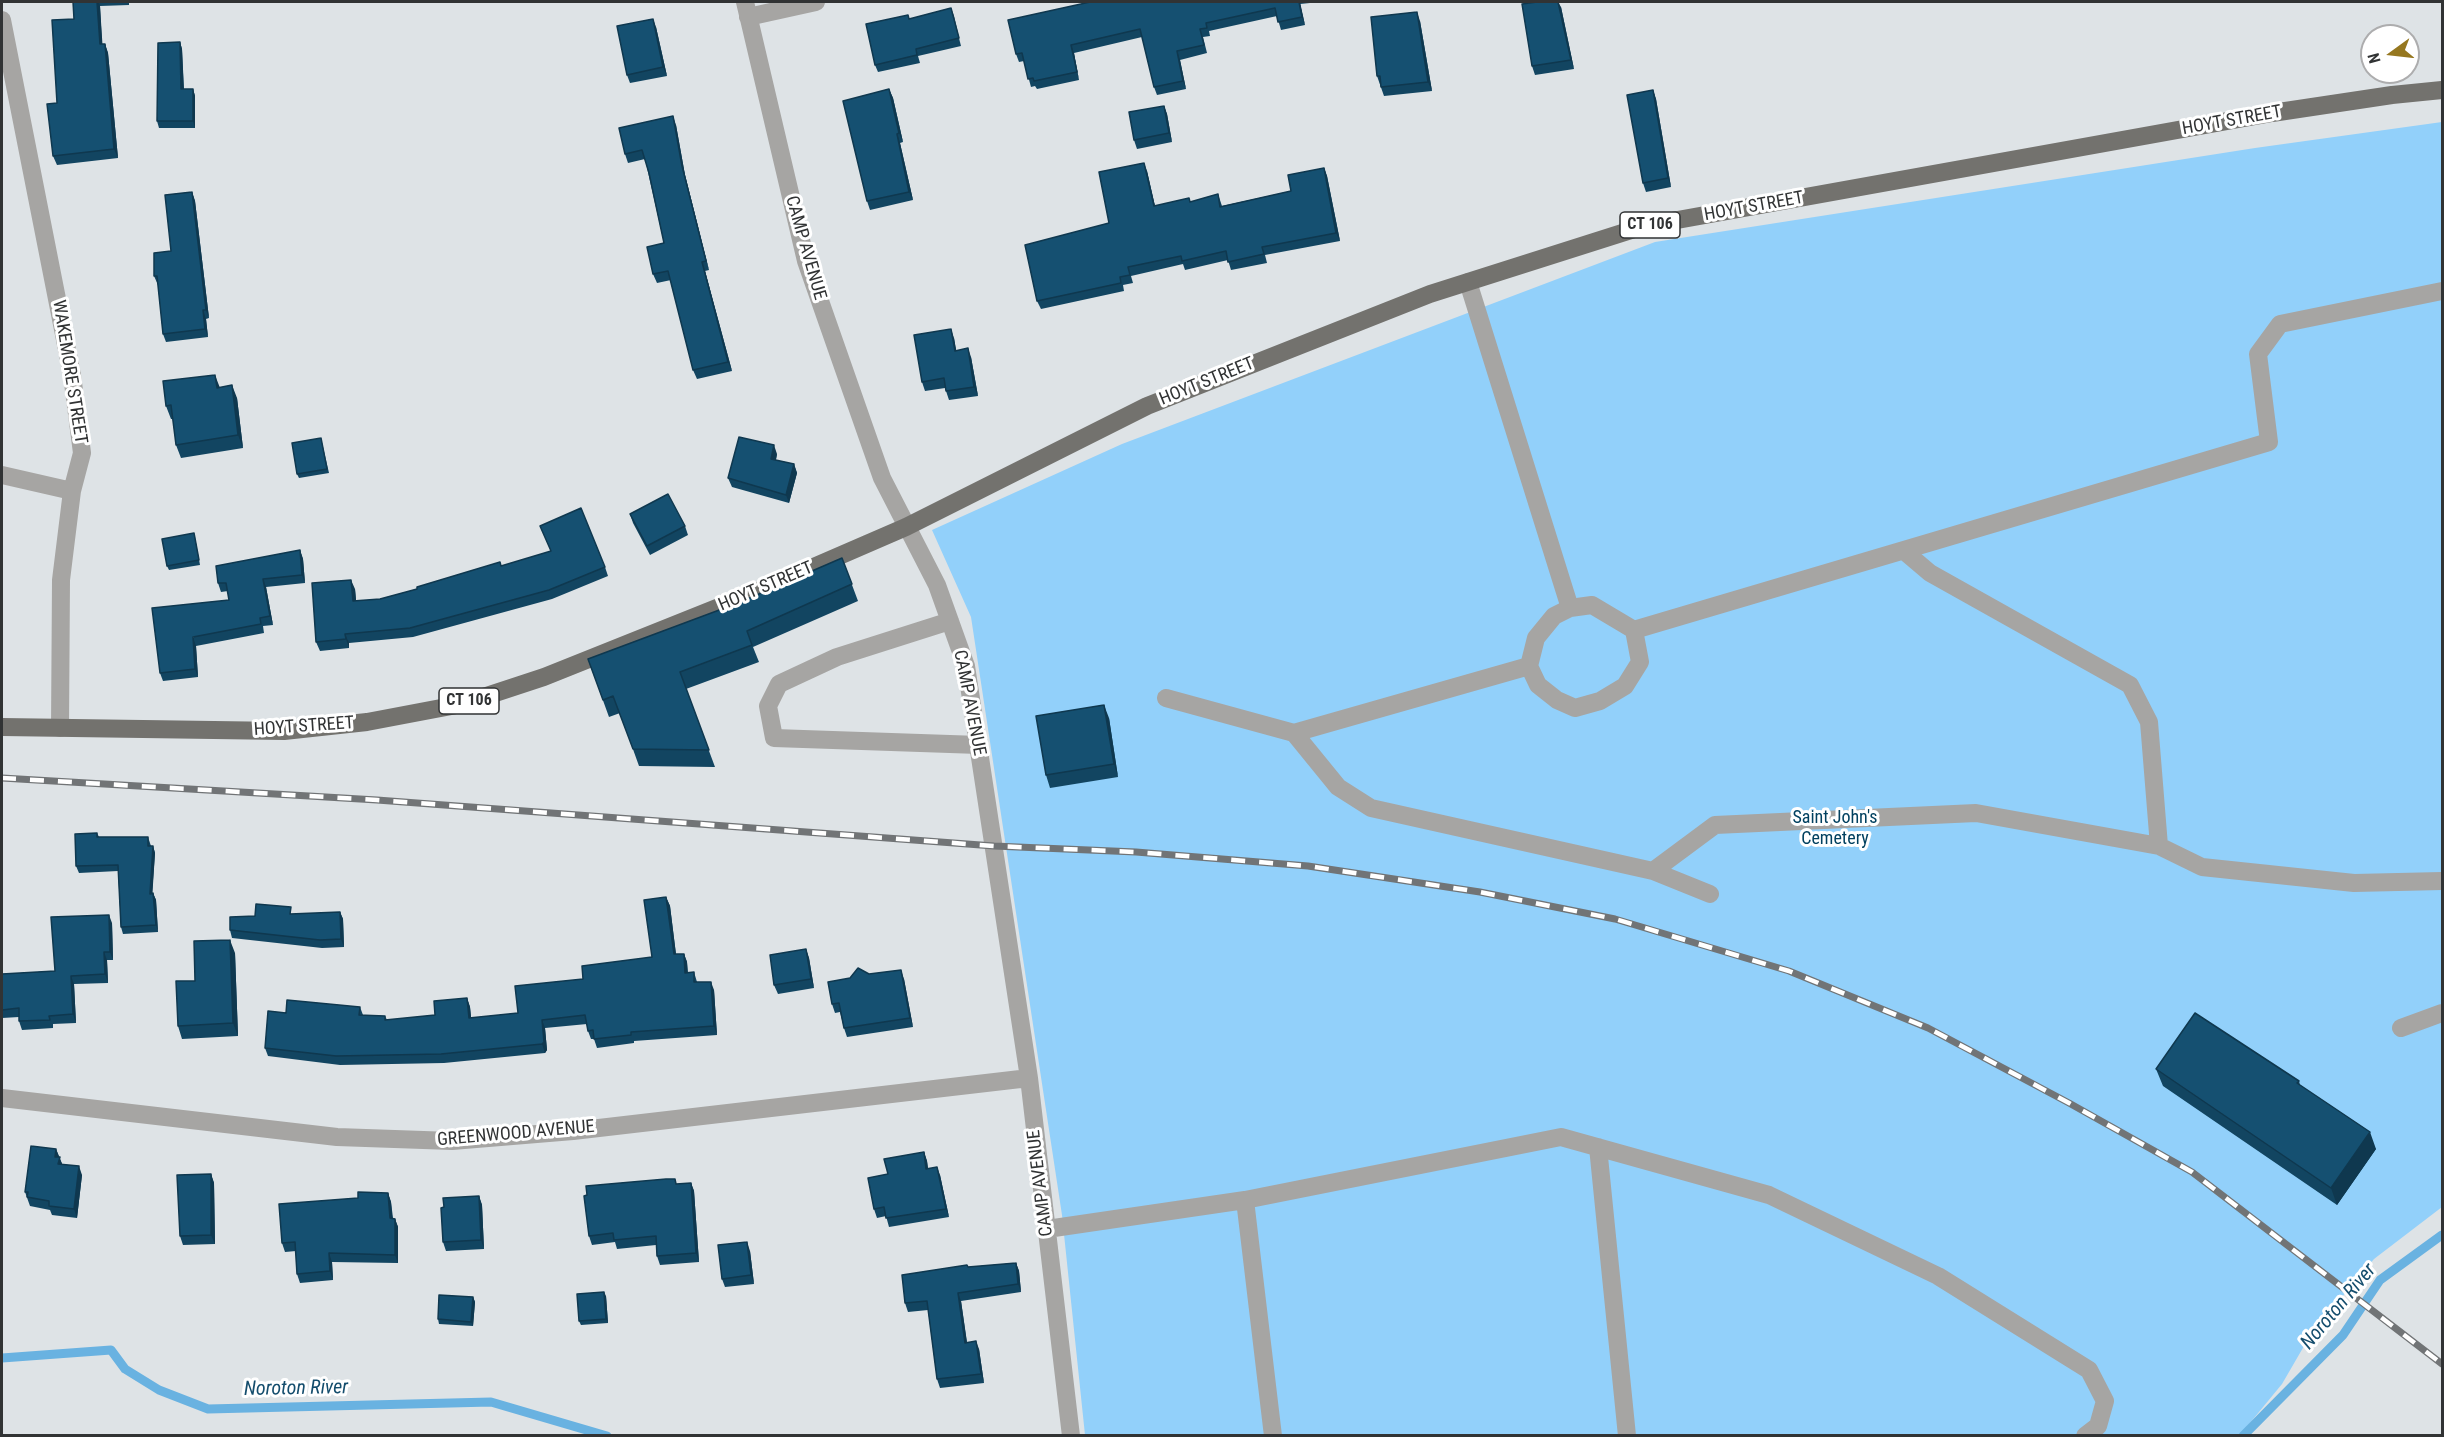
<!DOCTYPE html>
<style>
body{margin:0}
#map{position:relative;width:2444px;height:1437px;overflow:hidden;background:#dee3e6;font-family:"Roboto Condensed",sans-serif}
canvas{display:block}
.frame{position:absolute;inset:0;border:3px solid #313334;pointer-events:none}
.north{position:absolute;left:2360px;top:24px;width:60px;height:60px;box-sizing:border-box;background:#fff;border:2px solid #adadae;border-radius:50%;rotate:255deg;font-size:16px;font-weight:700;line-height:24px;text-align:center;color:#313334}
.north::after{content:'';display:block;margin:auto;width:21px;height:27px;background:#96771f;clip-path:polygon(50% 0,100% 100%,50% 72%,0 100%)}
</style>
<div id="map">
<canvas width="2444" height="1437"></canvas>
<div class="frame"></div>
<div class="north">N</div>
</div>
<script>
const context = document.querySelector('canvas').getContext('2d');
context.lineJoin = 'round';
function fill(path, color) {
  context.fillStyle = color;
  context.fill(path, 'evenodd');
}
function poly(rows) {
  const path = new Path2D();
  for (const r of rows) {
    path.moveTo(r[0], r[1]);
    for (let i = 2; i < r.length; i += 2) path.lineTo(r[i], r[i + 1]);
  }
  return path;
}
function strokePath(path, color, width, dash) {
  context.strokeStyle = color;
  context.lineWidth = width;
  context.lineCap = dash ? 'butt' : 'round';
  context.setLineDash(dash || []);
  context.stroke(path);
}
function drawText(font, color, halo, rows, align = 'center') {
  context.font = font + ' "Roboto Condensed",sans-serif';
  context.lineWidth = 6;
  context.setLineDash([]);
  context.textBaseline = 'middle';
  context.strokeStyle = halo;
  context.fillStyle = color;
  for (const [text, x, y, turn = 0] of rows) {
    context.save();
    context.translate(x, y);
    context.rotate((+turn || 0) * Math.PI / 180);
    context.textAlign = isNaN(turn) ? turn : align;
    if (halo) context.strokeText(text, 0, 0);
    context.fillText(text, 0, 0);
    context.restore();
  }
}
const green = poly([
 [2442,122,2442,1207,2374,1259,2311,1334,2282,1384,2240,1435,1085,1435,1062,1215,971,617,932,530,1122,444,1655,242,2255,148]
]);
const stream = poly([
 [2,1358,111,1350,125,1369,159,1390,208,1409,491,1402,607,1436],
 [2243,1436,2343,1335,2380,1280,2442,1235]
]);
const minor = poly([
 [745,2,806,261,882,478,937,585,966,666,1029,1078,1071,1436],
 [748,17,816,2],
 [2,20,72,375,82,453,72,491,61,580,60,728],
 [2,475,72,491],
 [1904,551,1930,573,2130,685,2149,722,2159,846,2202,867,2354,883,2442,881],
 [1570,608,1592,605,1634,630,2269,442,2258,354,2280,324,2442,291],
 [950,621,837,657,779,684,768,706,774,738,979,745],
 [1529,666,1538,685,1557,700,1575,708,1600,701,1625,686,1640,662,1634,630],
 [1166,698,1294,733,1529,666,1536,638,1554,616,1570,608,1468,282],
 [1294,733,1338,787,1371,808,1653,871,1710,894],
 [1653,871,1715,825,1976,813,2159,846],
 [2401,1028,2442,1013],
 [2,1098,337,1137,452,1141,573,1131,1029,1078],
 [1598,1147,1627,1436],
 [1245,1200,1273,1436],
 [1047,1229,1245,1200,1561,1137,1769,1195,1938,1276,2089,1370,2105,1401,2098,1426,2085,1436]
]);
const major = poly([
 [2,727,284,731,367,722,462,704,544,677,749,595,906,527,1147,406,1430,294,1644,226,2272,113,2392,95,2442,90]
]);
const rail = poly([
 [2,778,377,800,994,846,1136,852,1308,866,1480,892,1615,919,1789,971,1928,1028,2069,1103,2192,1172,2442,1364]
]);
const wall = poly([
 [73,2,129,2,129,5,100,6,102,44,105,44,108,53,118,158,57,165,53,156,74,19],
 [1090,2,1320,2,1300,4,1305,25,1281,30,1277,16,1209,31,1210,36,1203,37,1207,53,1180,60,1186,89,1157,95,1154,87,1142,37,1074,53,1079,80,1037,89,1035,86,1031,87,1024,61,1019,62,1016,54],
 [1997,2,2009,2,1997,3],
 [1561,7,1574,69,1535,75,1532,66],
 [951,8,961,46,918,56,920,63,878,72,875,65,909,19],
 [1420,21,1432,91,1384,96,1377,76],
 [656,27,667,76,630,83,627,75],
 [180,42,182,49,184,89,193,89,195,96,195,128,159,128,157,121],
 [889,89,893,98,903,142,900,143,913,200,870,210,867,201],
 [1653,90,1656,99,1671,187,1646,192,1643,183],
 [1164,106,1167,114,1172,142,1137,149,1134,140],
 [676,125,685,175,709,270,705,271,732,371,697,379,693,370,671,280,657,283,653,274,664,243,645,159,628,163,625,154],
 [1324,168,1327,176,1340,241,1265,255,1267,263,1231,270,1228,260,1185,270,1183,264,1131,276,1133,283,1123,285,1124,291,1041,309,1037,301,1109,223,1147,171,1155,206,1190,202,1218,194,1222,206,1291,191],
 [192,192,195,201,209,318,206,319,208,337,166,342,163,334,158,285,154,276,171,251],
 [954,338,956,351,971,357,978,396,949,400,945,388,925,391,922,382],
 [220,387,237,398,243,448,181,458,176,445,173,419,171,419,166,406],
 [321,438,329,473,299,478,297,474],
 [777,454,776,460,794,464,797,473,789,503,732,487,728,478],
 [630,514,685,526,688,535,650,555,633,523],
 [195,537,200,565,169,570,167,566],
 [300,550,303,559,305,583,266,587,273,625,263,626,264,633,196,646,198,677,163,681,160,673,229,600,228,591,221,592,218,583],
 [842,558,858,601,753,647,759,662,686,689,715,767,639,766,620,713,609,717,588,659,738,603],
 [501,566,605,567,608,576,552,599,413,637,349,643,349,648,320,651,316,642,355,589,356,601,380,599],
 [1109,718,1118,777,1050,788,1046,775],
 [97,833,99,837,148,837,151,846,153,846,155,853,152,894,153,893,156,900,158,932,123,934,121,927,118,871,79,873,76,866],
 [666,897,670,906,676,954,684,954,687,962,688,973,694,972,697,982,714,990,717,1035,634,1041,634,1043,597,1048,594,1039,591,1039,588,1031,587,1024,545,1028,547,1050,545,1053,444,1063,340,1065,268,1056,265,1048,286,1013,360,1007,363,1015,385,1016,387,1020,435,1015,467,998,470,1007,471,1018,518,1013,583,979,652,957],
 [340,912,343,919,344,947,322,948,232,938,230,930,255,916],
 [112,923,113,960,107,960,108,983,74,984,76,1023,53,1024,53,1028,22,1030,19,1021,19,1017,2,1018,2,974,55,971],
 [806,949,809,958,814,988,778,994,774,985],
 [235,953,238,1036,182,1039,178,1026,195,981],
 [869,974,904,979,913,1027,847,1037,844,1028,840,1012,835,1013,832,1004],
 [2156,1069,2299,1081,2300,1085,2376,1149,2337,1205,2163,1086],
 [56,1149,62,1164,82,1175,77,1218,52,1215,50,1210,30,1206,25,1192],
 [924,1152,927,1161,928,1168,940,1175,949,1217,889,1227,886,1216,877,1218,874,1209,888,1174],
 [211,1174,214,1183,215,1244,183,1245,180,1236],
 [691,1183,694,1191,699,1262,660,1265,657,1256,656,1245,617,1249,615,1242,592,1245,589,1236,677,1184],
 [388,1193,391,1202,393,1218,395,1219,398,1227,398,1263,332,1262,333,1280,300,1283,297,1274,296,1251,285,1252,282,1243,358,1198],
 [479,1196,482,1205,484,1249,446,1251,443,1242],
 [750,1251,754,1284,725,1287,722,1279],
 [1016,1263,1019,1271,1021,1292,961,1301,967,1342,979,1349,984,1383,940,1388,937,1379,928,1310,908,1312,905,1303,968,1267],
 [606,1296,608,1323,581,1325,579,1321],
 [473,1297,475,1302,473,1326,439,1324,438,1319]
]);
const shadedWall = poly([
 [97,2,99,2,100,6,103,53,100,44],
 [1299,2,1300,2,1305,25,1302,17],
 [1558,2,1561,7,1574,69,1571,60],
 [951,8,954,16,961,46,959,38],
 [1417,12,1420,21,1432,91,1428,82],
 [653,19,656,27,667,76,663,67],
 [180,42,182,49,184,96,181,89],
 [105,44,108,53,118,158,114,149],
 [1071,45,1074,53,1079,80,1077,72],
 [1177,51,1180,60,1186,89,1183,81],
 [193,89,195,96,195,128,193,121],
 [889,89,893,98,903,142,899,133],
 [1653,90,1656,99,1671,187,1668,178],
 [1164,106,1167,114,1172,142,1169,133],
 [673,116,676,125,685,175,709,270,706,261,682,166],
 [897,134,900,143,913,200,909,192],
 [1144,163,1147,171,1157,215,1154,206],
 [1324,168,1327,176,1340,241,1336,233],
 [192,192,195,201,209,318,206,310],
 [702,262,705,271,732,371,728,362],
 [203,310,206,319,208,337,205,329],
 [951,329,954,338,958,360,955,351],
 [968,348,971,357,978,396,974,387],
 [215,375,220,388,217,388],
 [232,385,237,398,243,448,238,435],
 [774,445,777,454,774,468,771,459],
 [794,464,797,473,789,503,786,495],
 [300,550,303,559,305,583,302,575],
 [263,579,266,587,273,625,270,616],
 [351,580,355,589,357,610,353,601],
 [345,634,349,643,349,648,346,639],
 [193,637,196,646,198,677,195,669],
 [1104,705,1109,718,1118,777,1114,764],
 [153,846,155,853,152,900,150,894],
 [153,893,156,900,158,932,156,925],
 [666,897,670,906,677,963,674,954],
 [340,912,343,919,344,947,341,939],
 [109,915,112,923,113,960,110,952],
 [230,940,235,953,238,1036,233,1023],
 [806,949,809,958,814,988,811,979],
 [104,952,107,960,108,983,105,974],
 [684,954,687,962,688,981,685,973],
 [901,970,904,979,913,1027,910,1018],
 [71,976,74,984,76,1023,73,1014],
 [711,982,714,990,717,1035,714,1026],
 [467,998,470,1007,472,1026,469,1018],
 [542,1020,545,1028,547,1050,545,1053,542,1044],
 [2370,1132,2376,1149,2337,1205,2331,1188],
 [56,1149,63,1166,61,1173,55,1157],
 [924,1152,927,1161,929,1178,926,1169],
 [79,1166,82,1175,77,1218,74,1209],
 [937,1167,940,1175,949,1217,946,1209],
 [211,1174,214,1183,215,1244,211,1235],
 [691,1183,694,1191,699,1262,696,1253],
 [388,1193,391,1202,393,1227,390,1218],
 [479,1196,482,1205,484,1249,481,1240],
 [395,1219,398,1227,398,1263,395,1255],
 [747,1242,750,1251,754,1284,751,1275],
 [329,1253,332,1262,333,1280,330,1271],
 [1016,1263,1019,1271,1021,1292,1018,1284],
 [604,1292,606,1296,608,1323,606,1319],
 [958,1293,961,1301,968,1351,965,1343],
 [473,1297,475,1302,473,1326,471,1322],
 [976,1341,979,1349,984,1383,981,1374]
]);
const building = poly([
 [73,2,97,2,100,44,105,44,114,149,53,156,47,104,57,103,52,20,74,19,73,2],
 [1090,2,1299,2,1302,17,1278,22,1275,8,1206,23,1207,28,1200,29,1204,45,1177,51,1183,81,1154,87,1140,29,1071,45,1077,72,1034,81,1033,78,1028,79,1022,53,1016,54,1008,20,1090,2],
 [1537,2,1558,2,1571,60,1532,66,1522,4,1537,2],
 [951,8,959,38,916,49,917,55,875,65,866,24,908,15,909,19,951,8],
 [1417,12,1428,82,1381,87,1380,76,1377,76,1371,17,1417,12],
 [653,19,663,67,627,75,617,26,653,19],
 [180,42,181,89,193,89,193,121,157,121,158,43,180,42],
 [889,89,899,133,897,134,909,192,867,201,843,101,889,89],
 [1653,90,1668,178,1643,183,1627,95,1653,90],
 [1164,106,1169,133,1134,140,1129,112,1164,106],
 [673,116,682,166,706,261,702,262,728,362,693,370,668,271,653,274,647,247,664,243,649,173,642,150,625,154,619,128,673,116],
 [1144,163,1154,206,1189,198,1190,202,1218,194,1220,207,1291,191,1288,175,1324,168,1336,233,1262,247,1264,254,1228,262,1226,251,1182,261,1181,256,1128,267,1130,275,1120,277,1121,283,1037,301,1025,245,1109,223,1099,172,1144,163],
 [192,192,206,310,203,310,205,329,163,334,157,276,154,276,154,253,171,251,165,195,192,192],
 [951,329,955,351,968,348,974,387,946,391,944,378,922,382,914,335,951,329],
 [215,375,217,388,232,385,238,435,176,445,171,405,166,406,163,381,215,375],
 [739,437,774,445,771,459,794,464,786,495,728,478,739,437],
 [321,438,327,469,297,474,292,443,321,438],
 [668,494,685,526,647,546,630,514,668,494],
 [581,508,605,567,549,590,410,628,345,634,346,639,316,642,312,583,351,580,353,601,380,599,417,589,417,587,500,562,501,566,551,551,540,526,581,508],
 [194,533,199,560,167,566,162,539,194,533],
 [300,550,302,575,263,579,270,616,260,618,261,624,193,637,195,669,160,673,152,608,229,600,226,583,218,583,216,566,300,550],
 [842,558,852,584,747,631,752,645,680,672,709,750,633,749,613,696,603,700,588,659,738,603,842,558],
 [1104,705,1114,764,1046,775,1036,716,1104,705],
 [97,833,97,837,148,837,148,846,153,846,150,894,153,893,156,925,121,927,118,865,76,866,75,834,97,833],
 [666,897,674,954,684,954,685,973,694,972,694,982,711,982,714,1026,631,1032,631,1035,594,1039,593,1030,588,1031,585,1015,542,1020,544,1042,542,1044,441,1054,336,1056,265,1048,268,1011,286,1013,287,1000,360,1007,359,1015,385,1016,385,1020,435,1015,434,1001,467,998,469,1018,518,1013,515,986,583,979,582,966,652,957,644,900,666,897],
 [256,904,291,907,290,914,340,912,341,939,320,940,230,930,230,917,255,916,256,904],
 [109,915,110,952,104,952,105,974,71,976,73,1014,49,1016,50,1020,19,1021,19,1008,2,1010,2,974,55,971,51,917,109,915],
 [230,940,233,1023,178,1026,176,981,195,981,194,941,230,940],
 [806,949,811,979,774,985,770,955,806,949],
 [858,968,869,974,901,970,910,1018,844,1028,839,1003,832,1004,828,982,850,978,858,968],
 [2195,1013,2299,1081,2297,1083,2370,1132,2331,1188,2156,1069,2195,1013],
 [31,1146,56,1149,55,1157,60,1157,58,1164,79,1166,74,1209,49,1206,49,1201,27,1197,28,1192,25,1192,31,1146],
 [924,1152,926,1169,937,1167,946,1209,886,1218,884,1207,874,1209,868,1178,888,1174,884,1159,924,1152],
 [211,1174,211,1235,180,1236,177,1175,211,1174],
 [666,1179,675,1179,676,1184,691,1183,696,1253,657,1256,656,1236,614,1240,613,1233,589,1236,584,1196,587,1195,586,1186,666,1179],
 [358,1192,388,1193,390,1218,395,1219,395,1255,329,1253,330,1271,297,1274,295,1242,282,1243,279,1204,358,1198,358,1192],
 [479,1196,481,1240,443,1242,441,1208,444,1207,443,1198,479,1196],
 [747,1242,751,1275,722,1279,718,1245,747,1242],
 [1016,1263,1018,1284,958,1293,965,1343,976,1341,981,1374,937,1379,927,1301,905,1303,902,1275,967,1265,968,1267,1016,1263],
 [604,1292,606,1319,579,1321,577,1294,604,1292],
 [439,1295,473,1297,471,1322,438,1319,439,1295]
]);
const shields = [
 [1650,225,60],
 [469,701,60]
];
const shieldNames = [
 ["CT 106",1650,225],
 ["CT 106",469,701]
];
const streetNames = [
 ["HOYT STREET",2232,121,-10],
 ["HOYT STREET",1754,207,-10],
 ["CAMP AVENUE",805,248,74],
 ["WAKEMORE STREET",69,372,81],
 ["HOYT STREET",1207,382,-22],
 ["HOYT STREET",766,587,-23],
 ["CAMP AVENUE",969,703,79],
 ["HOYT STREET",304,727,-4],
 ["GREENWOOD AVENUE",516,1134,-5],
 ["CAMP AVENUE",1041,1183,-97]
];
const parkNames = [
 ["Saint John's",1835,818],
 ["Cemetery",1835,839]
];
const waterNames = [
 ["Noroton River",2339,1307,-50],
 ["Noroton River",296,1389,-1]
];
fill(green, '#92d0fa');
strokePath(stream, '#69b2e1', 9);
strokePath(minor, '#a6a5a3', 18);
strokePath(major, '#73726e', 18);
strokePath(rail, '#717476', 7);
strokePath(rail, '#fff', 4.5, [14]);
fill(wall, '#124561');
fill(shadedWall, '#0f384f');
fill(building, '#155071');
strokePath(building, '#0f384f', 1.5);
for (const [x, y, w] of shields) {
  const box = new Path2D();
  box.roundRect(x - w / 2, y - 13, w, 26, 4.5);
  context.fillStyle = '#fff';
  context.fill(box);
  strokePath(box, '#313334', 1.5);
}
drawText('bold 16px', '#313334', null, shieldNames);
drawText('18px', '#313334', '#fff', streetNames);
drawText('18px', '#01405f', '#fff', parkNames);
drawText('italic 20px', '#144d6d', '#fff', waterNames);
</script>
